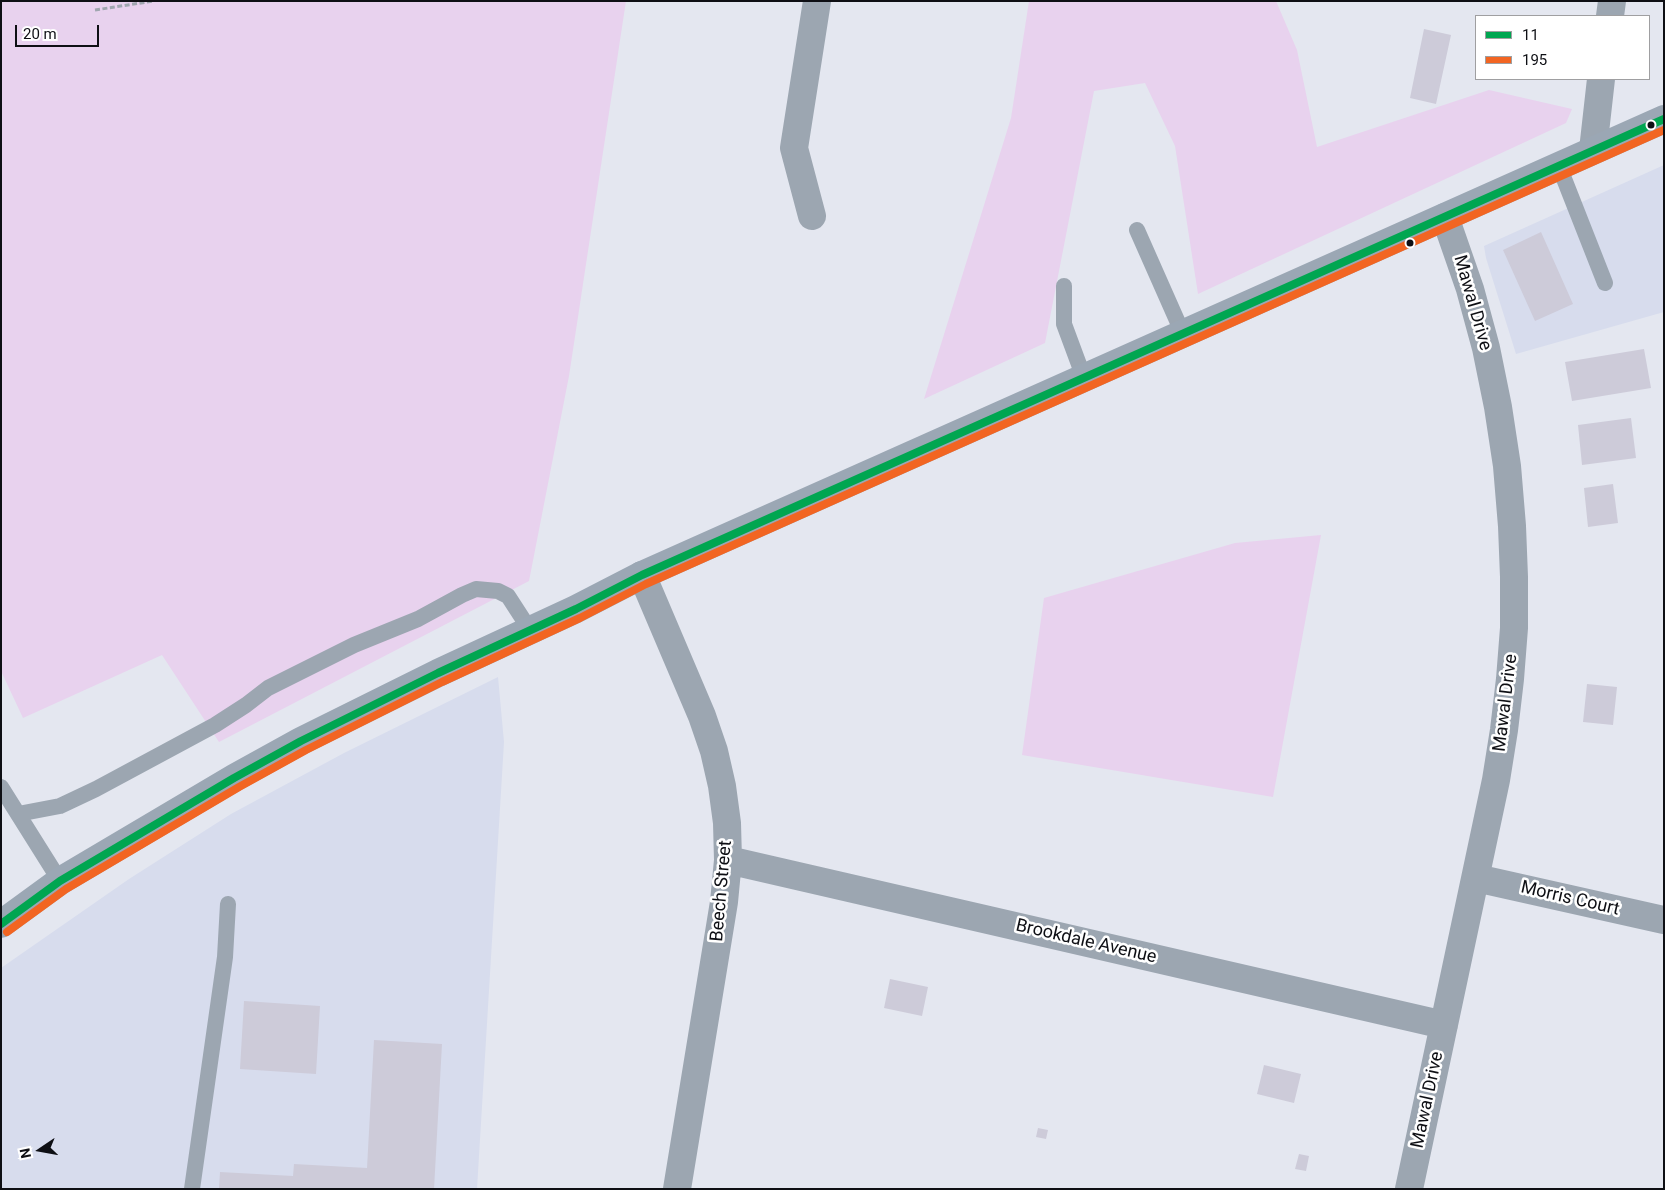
<!DOCTYPE html>
<style>
body{margin:0}
#map{position:relative;width:1665px;height:1190px;overflow:hidden;background:#e4e7f0;font-family:Roboto,sans-serif}
canvas{display:block}
.frame{position:absolute;inset:0;border:2px solid #0e0f14;pointer-events:none}
.legend{position:absolute;left:1475px;top:15px;width:175px;height:65px;box-sizing:border-box;background:#fff;border:1px solid #9f9fa1;margin:0;padding:6px 9px;list-style:none;font-size:15px;color:#0e0f14}
.legend li{display:flex;align-items:center;gap:10px;height:25px}
.legend b{width:25px;border:1px solid #9f9fa1}
.north{position:absolute;left:15px;top:1125px;width:50px;height:50px;-webkit-text-stroke:4px #fff;paint-order:stroke;rotate:258deg;font-size:14px;font-weight:700;line-height:20px;text-align:center;color:#0e0f14}
.north::after{content:'';display:block;margin:auto;width:18px;height:22px;background:#0e0f14;clip-path:polygon(50% 0,100% 100%,50% 72%,0 100%)}
.scale{position:absolute;left:15px;top:25px;width:84px;height:22px;box-sizing:border-box;border:2px solid #0e0f14;border-top:0;padding-left:6px;font-size:15px;line-height:18px;white-space:nowrap;color:#0e0f14;-webkit-text-stroke:4px #fff;paint-order:stroke}
</style>
<div id="map">
<canvas width="1665" height="1190"></canvas>
<div class="frame"></div>
<ul class="legend">
<li><b style="height:6px;background:#00a651"></b>11</li>
<li><b style="height:6px;background:#f26522"></b>195</li>
</ul>
<div class="north">N</div>
<div class="scale">20 m</div>
</div>
<script>
const context = document.querySelector('canvas').getContext('2d');
context.lineJoin = 'round';
function fill(path, color) {
  context.fillStyle = color;
  context.fill(path, 'evenodd');
}
function poly(rows) {
  const path = new Path2D();
  for (const r of rows) {
    path.moveTo(r[0], r[1]);
    for (let i = 2; i < r.length; i += 2) path.lineTo(r[i], r[i + 1]);
  }
  return path;
}
function strokePath(path, color, width, dash) {
  context.strokeStyle = color;
  context.lineWidth = width;
  context.lineCap = dash ? 'butt' : 'round';
  context.setLineDash(dash || []);
  context.stroke(path);
}
function drawText(font, color, halo, rows, align = 'center') {
  context.font = font + ' Roboto,sans-serif';
  context.lineWidth = 5;
  context.setLineDash([]);
  context.textBaseline = 'middle';
  context.strokeStyle = halo;
  context.fillStyle = color;
  for (const [text, x, y, turn = 0] of rows) {
    context.save();
    context.translate(x, y);
    context.rotate((+turn || 0) * Math.PI / 180);
    context.textAlign = isNaN(turn) ? turn : align;
    if (halo) context.strokeText(text, 0, 0);
    context.fillText(text, 0, 0);
    context.restore();
  }
}
const built = poly([
 [1664,165,1664,312,1516,354,1486,258,1484,246],
 [498,677,504,742,477,1189,1,1189,1,968,129,879,231,814,344,753]
]);
const green = poly([
 [1,1,626,1,569,376,529,581,219,742,162,655,23,718,1,671],
 [1029,1,1276,1,1297,50,1317,147,1489,90,1572,109,1566,123,1198,294,1175,146,1145,83,1094,91,1045,343,924,399,1011,118],
 [1321,535,1273,797,1022,755,1044,598,1235,543]
]);
const building = poly([
 [1424,29,1451,35,1436,104,1410,98],
 [1541,232,1573,304,1535,321,1503,250],
 [1644,349,1651,388,1572,401,1565,362],
 [1631,418,1636,458,1582,465,1578,425],
 [1613,484,1618,523,1588,527,1584,488],
 [1587,684,1617,687,1613,725,1583,722],
 [890,979,928,987,922,1016,884,1008],
 [244,1001,320,1006,316,1074,240,1069],
 [374,1040,442,1044,434,1189,219,1189,220,1172,293,1176,294,1164,367,1168],
 [1264,1065,1301,1074,1294,1103,1257,1094],
 [1038,1128,1048,1130,1046,1139,1036,1137],
 [1299,1154,1309,1156,1306,1171,1295,1169]
]);
const path = poly([
 [95,10,154,1]
]);
const lane = poly([
 [1559,166,1605,283],
 [1137,230,1183,334],
 [1064,286,1064,324,1084,378],
 [1,787,60,881],
 [18,814,60,806,96,789,215,725,246,705,268,688,354,645,418,619,462,595,476,589,498,591,508,596,530,630],
 [192,1189,225,957,228,904]
]);
const street = poly([
 [1610,16,1612,1],
 [1593,150,1601,79],
 [812,216,794,148,817,1],
 [642,575,702,716,714,751,722,786,727,823,728,860,724,902,677,1189],
 [728,860,1444,1025],
 [1476,878,1664,920],
 [1409,1189,1496,780,1504,730,1510,679,1514,628,1514,577,1512,526,1507,466,1498,407,1486,348,1470,289,1445,217]
]);
const primary = poly([
 [1,924,60,881,234,778,301,741,438,673,576,609,642,575,1664,119]
]);
const bus1 = poly([
 [1,924,60,881,234,778,301,741,438,673,576,609,642,575,1664,119]
]);
const bus2 = poly([
 [7,932,66,889,239,787,306,750,442,682,580,618,646,584,1664,130]
]);
const markers = [
 [1651,125,4.5,"#0e0f14"],
 [1410,243,4.5,"#0e0f14"]
];
const streetNames = [
 ["Mawal Drive",1472,303,74],
 ["Mawal Drive",1506,703,-83],
 ["Beech Street",722,891,-85],
 ["Morris Court",1570,899,13],
 ["Brookdale Avenue",1086,942,13],
 ["Mawal Drive",1428,1100,-78]
];
fill(built, '#d7dced');
fill(green, '#e8d2ee');
fill(building, '#cdcbd9');
strokePath(path, '#9fa6af', 3, [5, 2.5]);
strokePath(lane, '#9ca6b1', 16);
strokePath(street, '#9ca6b1', 28);
strokePath(primary, '#9ba7b4', 28);
strokePath(bus1, '#00a651', 8);
strokePath(bus2, '#f26522', 8);
for (const [x, y, r, color] of markers) {
  const dot = new Path2D();
  dot.arc(x, y, r, 0, 2 * Math.PI);
  context.fillStyle = color;
  context.fill(dot);
  strokePath(dot, '#fff', 2);
}
drawText('18px', '#0e0f14', '#fff', streetNames);
</script>
